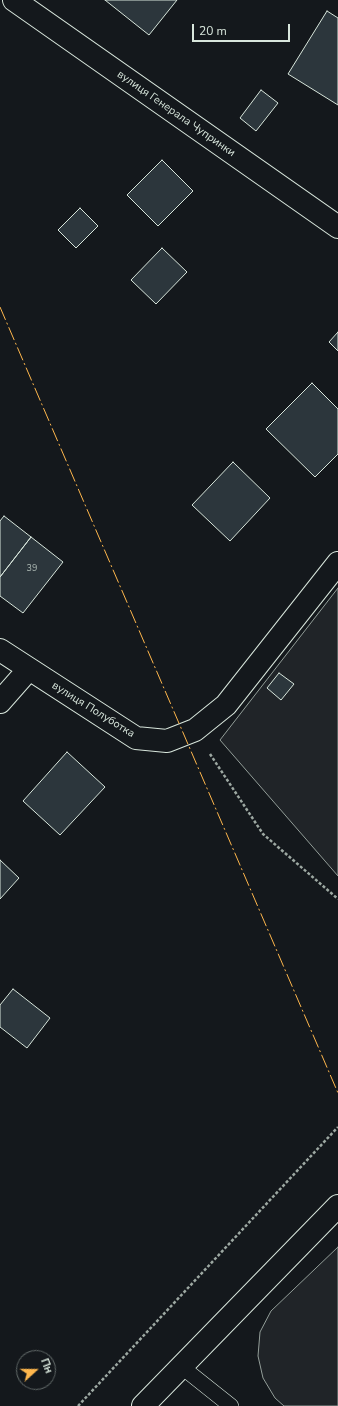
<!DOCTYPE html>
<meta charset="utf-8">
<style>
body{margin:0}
#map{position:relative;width:338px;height:1406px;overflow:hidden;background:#14181c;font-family:"Nunito Sans",sans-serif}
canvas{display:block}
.north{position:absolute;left:16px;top:1350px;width:40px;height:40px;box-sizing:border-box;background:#14181c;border:1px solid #626a69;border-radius:50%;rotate:69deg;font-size:11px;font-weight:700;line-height:16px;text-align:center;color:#d8e6dc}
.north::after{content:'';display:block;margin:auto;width:14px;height:18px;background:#ffb74d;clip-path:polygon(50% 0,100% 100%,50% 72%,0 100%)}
.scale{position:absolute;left:192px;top:24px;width:98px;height:18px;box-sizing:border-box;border:2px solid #d8e6dc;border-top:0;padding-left:5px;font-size:12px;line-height:14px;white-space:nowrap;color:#d8e6dc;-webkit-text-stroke:3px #14181c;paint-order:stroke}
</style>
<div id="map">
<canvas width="338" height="1406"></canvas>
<div class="north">Пн</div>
<div class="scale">20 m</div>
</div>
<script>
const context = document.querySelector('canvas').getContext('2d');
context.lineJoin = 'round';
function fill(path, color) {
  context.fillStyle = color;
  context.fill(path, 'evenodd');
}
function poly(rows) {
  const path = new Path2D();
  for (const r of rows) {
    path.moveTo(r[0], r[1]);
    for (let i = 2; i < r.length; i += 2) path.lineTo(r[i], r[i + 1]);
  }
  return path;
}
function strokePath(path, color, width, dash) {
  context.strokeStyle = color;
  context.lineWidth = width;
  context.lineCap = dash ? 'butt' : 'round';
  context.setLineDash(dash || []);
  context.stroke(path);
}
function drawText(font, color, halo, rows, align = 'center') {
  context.font = font + ' "Nunito Sans",sans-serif';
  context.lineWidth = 3;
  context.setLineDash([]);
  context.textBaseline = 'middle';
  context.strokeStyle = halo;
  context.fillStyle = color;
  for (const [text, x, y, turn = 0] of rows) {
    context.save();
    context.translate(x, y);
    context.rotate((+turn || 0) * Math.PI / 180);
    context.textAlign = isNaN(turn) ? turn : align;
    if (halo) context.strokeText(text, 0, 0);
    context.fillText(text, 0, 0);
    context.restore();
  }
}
const green = poly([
 [338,588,338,876,220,740,338,588],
 [338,1247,338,1406,284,1406,275,1398,263,1378,258,1356,260,1332,271,1311,338,1247]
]);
const building = poly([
 [105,0,177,0,149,35,105,0],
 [327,11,338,18,338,105,288,74,327,11],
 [261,90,278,103,256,131,240,118,261,90],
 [162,160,193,191,158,226,127,195,162,160],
 [80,208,98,226,76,248,58,230,80,208],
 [162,248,187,272,156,304,131,280,162,248],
 [338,332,338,351,329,342,338,332],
 [312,383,338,409,338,454,315,477,266,429,312,383],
 [233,462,270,498,230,541,192,505,233,462],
 [4,516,31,537,0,577,0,521,4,516],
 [31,537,63,562,23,613,0,596,0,577,31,537],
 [279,673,294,684,281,700,267,688,279,673],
 [67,752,105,787,60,835,23,801,67,752],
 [0,860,19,878,0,899,0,860],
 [13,989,50,1018,27,1048,0,1027,0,1005,13,989]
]);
const path = poly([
 [210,754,263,834,338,899],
 [78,1406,338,1127]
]);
const service = poly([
 [182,1367,231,1406]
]);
const minor = poly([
 [14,0,338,227],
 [0,650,136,738,167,741,195,730,226,705,338,563],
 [0,702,29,669]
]);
const trunk = poly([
 [143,1406,338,1206]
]);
const power = poly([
 [0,307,338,1093]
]);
const numberNames = [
 ["39",32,569]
];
const streetNames = [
 ["вулиця Генерала Чупринки",176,114,35],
 ["вулиця Полуботка",93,710,32]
];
fill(green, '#202428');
strokePath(green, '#939e99', 1);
fill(building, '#2c363c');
strokePath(building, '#d8e6dc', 1);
strokePath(service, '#d8e6dc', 16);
strokePath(minor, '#d8e6dc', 24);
strokePath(trunk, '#d8e6dc', 24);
strokePath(path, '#9da8a2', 2.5, [3, 2]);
strokePath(service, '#14181c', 15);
strokePath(minor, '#14181c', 22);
strokePath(trunk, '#14181c', 22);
strokePath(power, '#ffb74d', 1, [14, 3, 2, 3]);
drawText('9px', '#adbab4', null, numberNames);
drawText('11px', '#d8e6dc', '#14181c', streetNames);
</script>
